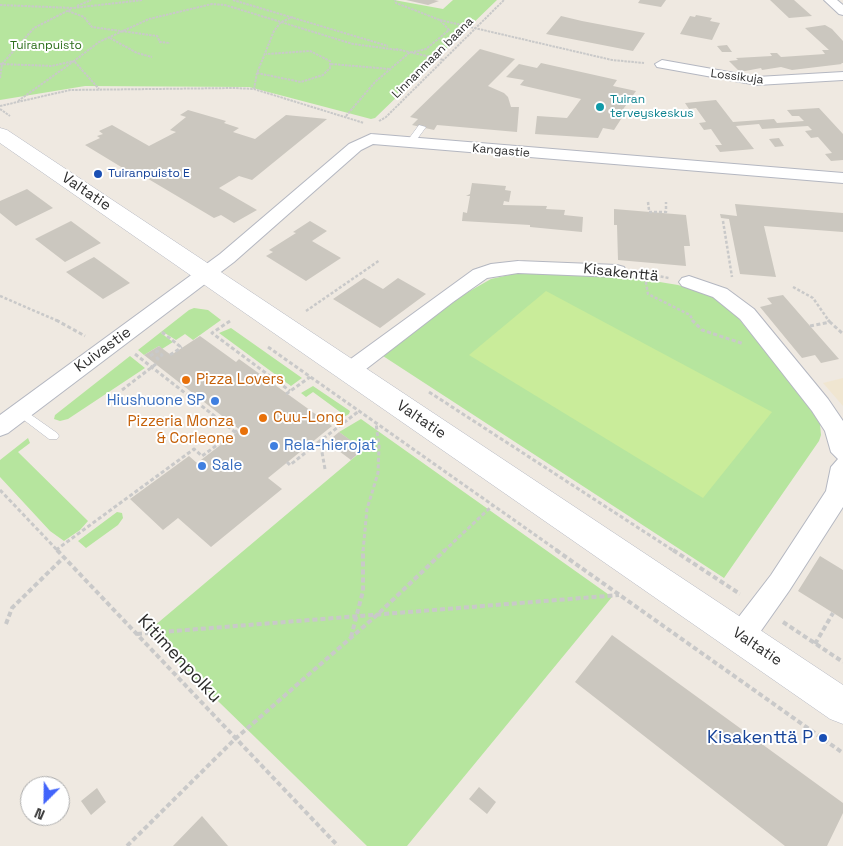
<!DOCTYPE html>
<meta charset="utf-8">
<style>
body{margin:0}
#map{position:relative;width:843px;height:846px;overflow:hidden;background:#efe9e1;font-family:"Space Grotesk",sans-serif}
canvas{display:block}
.north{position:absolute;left:20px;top:776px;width:50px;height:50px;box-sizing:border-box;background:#fff;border:1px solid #ababab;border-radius:50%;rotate:203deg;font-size:14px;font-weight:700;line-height:20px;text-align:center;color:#2e2e2e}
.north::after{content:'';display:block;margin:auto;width:18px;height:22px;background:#4264fb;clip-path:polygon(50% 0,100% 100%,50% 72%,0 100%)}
</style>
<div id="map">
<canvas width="843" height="846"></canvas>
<div class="north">N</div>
</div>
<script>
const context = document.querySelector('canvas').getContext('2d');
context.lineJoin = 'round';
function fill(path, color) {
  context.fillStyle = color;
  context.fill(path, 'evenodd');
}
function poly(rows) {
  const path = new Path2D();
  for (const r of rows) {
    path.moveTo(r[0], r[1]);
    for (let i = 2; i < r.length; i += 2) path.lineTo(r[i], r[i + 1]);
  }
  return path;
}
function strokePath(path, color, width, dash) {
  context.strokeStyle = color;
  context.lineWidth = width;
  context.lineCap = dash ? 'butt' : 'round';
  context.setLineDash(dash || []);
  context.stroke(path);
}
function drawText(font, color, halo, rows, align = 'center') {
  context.font = font + ' "Space Grotesk",sans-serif';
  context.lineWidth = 4;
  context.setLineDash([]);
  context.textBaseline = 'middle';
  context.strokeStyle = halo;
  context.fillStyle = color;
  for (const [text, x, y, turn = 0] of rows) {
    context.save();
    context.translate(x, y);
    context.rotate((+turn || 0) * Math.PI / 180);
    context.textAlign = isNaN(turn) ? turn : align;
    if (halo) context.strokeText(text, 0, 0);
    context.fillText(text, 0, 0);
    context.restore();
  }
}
const education = poly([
 [843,378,843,406,823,383]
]);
const green = poly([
 [0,0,394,0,443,9,453,0,497,0,375,118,371,119,249,87,85,86,0,100],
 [518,273,623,276,678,285,708,294,731,309,807,403,820,424,821,435,819,441,724,578,383,356,454,300,491,279],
 [194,308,208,310,221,320,193,340,185,334,176,340,163,332,161,333,173,342,162,349,159,346,144,355,138,350,189,310],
 [231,328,302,378,291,386,219,333],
 [130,356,145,368,68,419,60,421,54,419,55,415],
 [313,386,350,411,349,414,330,425,343,414,313,392,306,397,301,393],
 [361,419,612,597,407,846,367,846,147,632,363,450,339,432],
 [28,438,30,443,18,452,88,521,80,530,64,541,50,531,0,477,0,460],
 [117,512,122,513,123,518,118,525,86,548,78,541]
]);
const pitch = poly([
 [546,291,772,412,703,498,469,355]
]);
const building = poly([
 [406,0,434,0,439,1,428,5],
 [640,0,666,0,661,7,638,3],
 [770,0,794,0,812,16,789,18],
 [696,15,712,18,710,21,720,23,712,40,680,34,690,16,695,17],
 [561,16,582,21,645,33,633,51,546,34],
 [825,25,832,29,843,41,843,63,841,63,842,64,792,70,781,67,762,70,761,68,740,72,729,61,738,60,736,58,772,56,770,53,777,53,781,57,825,54,822,50,829,50,805,28],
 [727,45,732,52,722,52,717,46],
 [480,49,515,59,488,86,504,93,508,97,511,107,519,107,517,132,437,125,434,130,412,125,418,119,410,117],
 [541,63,617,80,613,86,636,91,619,115,623,116,614,130,603,128,598,138,535,134,537,116,567,118,581,99,520,85,524,80,506,77,519,64,537,68],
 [716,100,733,122,774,119,777,123,804,121,799,116,792,116,787,110,819,108,843,134,843,160,831,161,825,154,832,153,818,137,811,138,805,131,812,130,808,126,762,129,759,124,736,126,754,149,720,152,715,145,722,145,711,129,704,130,699,123,706,122,696,108,689,109,685,103],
 [188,110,226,121,224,123,239,128,233,132,255,139,286,115,327,119,252,180,239,176,219,188,257,210,234,223,221,215,214,218,145,177,141,179,85,145,100,138,97,136,103,134,99,131,112,125,149,146,176,132,170,130,186,117,180,115],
 [779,138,784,146,775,147,769,139],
 [472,183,506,186,505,190,511,191,509,202,504,201,503,205,547,206,546,209,565,210,564,215,583,217,582,232,530,227,530,225,462,221,463,212,467,213,470,196,466,196,470,194],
 [27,189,53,208,16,226,0,213,0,201],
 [735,204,843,213,843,232,764,226,776,277,740,274,729,219,721,218,720,214,737,216],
 [614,209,686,215,690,246,684,246,686,266,618,260,617,225,614,225],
 [71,221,101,243,65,262,35,239],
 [310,221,327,231,312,241,341,258,306,281,266,256,273,252,269,250,296,233,293,232],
 [94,257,130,283,103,299,66,272],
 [364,278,383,289,398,278,426,294,380,328,333,299],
 [783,295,810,326,839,359,821,363,815,355,802,358,760,307,772,304,767,298],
 [200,336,236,362,239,359,332,426,268,478,282,489,211,547,178,518,163,530,130,499,189,456,197,463,240,430,144,355,159,346,171,355],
 [339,432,363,449,351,460,327,442],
 [820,556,843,570,843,619,798,591],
 [612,635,843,803,843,813,827,846,785,846,575,682],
 [479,787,496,802,487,814,469,799],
 [97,788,106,802,91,815,81,801],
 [202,816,228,846,173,846]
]);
const pathFar3 = poly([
 [233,0,388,46],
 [0,5,73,8,143,0],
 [77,6,91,0],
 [68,11,84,17,92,27,157,36,160,42,170,43],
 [440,20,612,60,644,63],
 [110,38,137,53,152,57],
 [396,49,444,60],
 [0,64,52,66,74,61,99,42,149,19,212,4,225,5,353,44,398,50],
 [331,64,390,69],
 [257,73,301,82,323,75,330,68,330,61,310,51,266,54],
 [0,78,2,64,34,28,71,9],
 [254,89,257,73,274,31,281,22,293,17],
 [18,101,74,61,99,89],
 [0,106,70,90,235,88,254,89,364,123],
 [0,109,10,116],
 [346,116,375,82,409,53,426,49,449,30,440,20,396,3,395,0],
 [379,121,386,117,504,0]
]);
const pathFar2 = poly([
 [648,202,649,210],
 [649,212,666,212,666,202],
 [723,221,732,277],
 [636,272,669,278],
 [644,272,648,294,690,315,693,321],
 [793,287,813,298,829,321],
 [0,296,58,321],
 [306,311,380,260]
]);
const pathFar1 = poly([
 [56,320,85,336],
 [692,320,702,330,744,344],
 [828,320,830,322],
 [230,321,212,333,290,391],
 [810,326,830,322,843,334],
 [162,332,182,348],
 [268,347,558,551],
 [135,354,235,432],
 [170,355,182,347],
 [150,356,157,351,162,355,157,358,160,361],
 [122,390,156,364],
 [429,392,674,551],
 [286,394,310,377],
 [287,462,290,465,320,441],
 [325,469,320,441,359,411],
 [0,490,58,551],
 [56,550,194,449,202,456,239,429],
 [363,551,367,509,378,473,379,446,376,423],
 [444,551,493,505]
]);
const path = poly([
 [57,550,338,846],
 [556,550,843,753],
 [673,550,740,594],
 [783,622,843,662],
 [6,624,12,608,63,558],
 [137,634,619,595],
 [351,637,363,591,363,550],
 [815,644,833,613],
 [127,846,235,739,378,614,445,550]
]);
const service = poly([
 [419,125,426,127,412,146,406,146,405,144,419,125],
 [20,407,57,433,59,436,57,439,49,439,16,414,14,411,20,407]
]);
const minor = poly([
 [824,0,837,0,843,5,843,15,839,14,824,0],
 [662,60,757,77,843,72,843,80,757,85,657,67,655,64,662,60],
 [371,134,843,173,843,183,373,144,361,150,234,262,8,433,0,436,0,415,220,254,349,144,371,134],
 [518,261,617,265,624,267,626,271,624,275,617,277,518,273,487,278,453,302,357,376,349,379,341,376,338,371,341,366,473,270,491,264,518,261],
 [689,276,727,289,754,309,828,399,843,421,843,507,789,591,751,645,741,649,731,645,727,636,731,627,771,575,826,491,831,467,838,459,831,452,825,431,812,411,740,319,713,297,682,286,679,282,682,278,689,276]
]);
const tertiary = poly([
 [0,128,7,130,843,685,843,724,830,719,0,143,0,128]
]);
const markers = [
 [600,107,5,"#0f9aa8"],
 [98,174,5,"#1a4fb4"],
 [186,380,5,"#e8710a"],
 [215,401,5,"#3f7fe0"],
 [263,418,5,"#e8710a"],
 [244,431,5,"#e8710a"],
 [274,446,5,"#3f7fe0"],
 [202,466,5,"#3f7fe0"],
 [823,738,5,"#1a4fb4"]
];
const farParknames = [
 ["Tuiranpuisto",46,46]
];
const farStreetnames = [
 ["Linnanmaan baana",433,58,-45],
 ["Lossikuja",737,77,7],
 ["Kangastie",501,151,5]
];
const farCulturenames = [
 ["Tuiran",610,100],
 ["terveyskeskus",610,114]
];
const farTransitnames = [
 ["Tuiranpuisto E",108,174]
];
const streetNames = [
 ["Valtatie",86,192,34],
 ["Kisakenttä",621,273,6],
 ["Kuivastie",103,350,-36],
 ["Valtatie",421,420,34],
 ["Valtatie",757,647,34]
];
const foodNames = [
 ["Pizza Lovers",196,380],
 ["Cuu-Long",273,418],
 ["Pizzeria Monza",234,422,"right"],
 ["& Corleone",234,439,"right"]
];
const shopNames = [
 ["Hiushuone SP",205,401,"right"],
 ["Rela-hierojat",284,446],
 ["Sale",212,466]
];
const nearStreetnames = [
 ["Kitimenpolku",179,659,47]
];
const nearTransitnames = [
 ["Kisakenttä P",813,738]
];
fill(education, '#f0e6d1');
fill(green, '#b6e59e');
fill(pitch, '#c9ec9a');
fill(building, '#cbc7bf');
strokePath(service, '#b4b7c1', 1);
strokePath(minor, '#b4b7c1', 2);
strokePath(tertiary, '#b4b7c1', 1);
strokePath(pathFar3, '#c9c9c9', 2, [2.5, 1]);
strokePath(pathFar2, '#c9c9c9', 2.5, [3, 2]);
strokePath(pathFar1, '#c9c9c9', 3, [4, 2.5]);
strokePath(path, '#c9c9c9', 4, [5, 3]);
fill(service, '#fff');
fill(minor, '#fff');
fill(tertiary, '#fff');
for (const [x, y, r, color] of markers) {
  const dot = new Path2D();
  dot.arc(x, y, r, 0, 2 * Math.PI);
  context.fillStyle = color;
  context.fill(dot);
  strokePath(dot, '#fff', 2);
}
drawText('12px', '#2c6e1b', '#fff', farParknames);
drawText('12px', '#2e2e2e', '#fff', farStreetnames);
drawText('12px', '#0d838f', '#fff', farCulturenames, 'left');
drawText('12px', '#164399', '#fff', farTransitnames, 'left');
drawText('15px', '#2e2e2e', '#fff', streetNames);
drawText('15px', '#c56008', '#fff', foodNames, 'left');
drawText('15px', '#366cbe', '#fff', shopNames, 'left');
drawText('18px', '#2e2e2e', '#fff', nearStreetnames);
drawText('18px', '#164399', '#fff', nearTransitnames, 'right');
</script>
